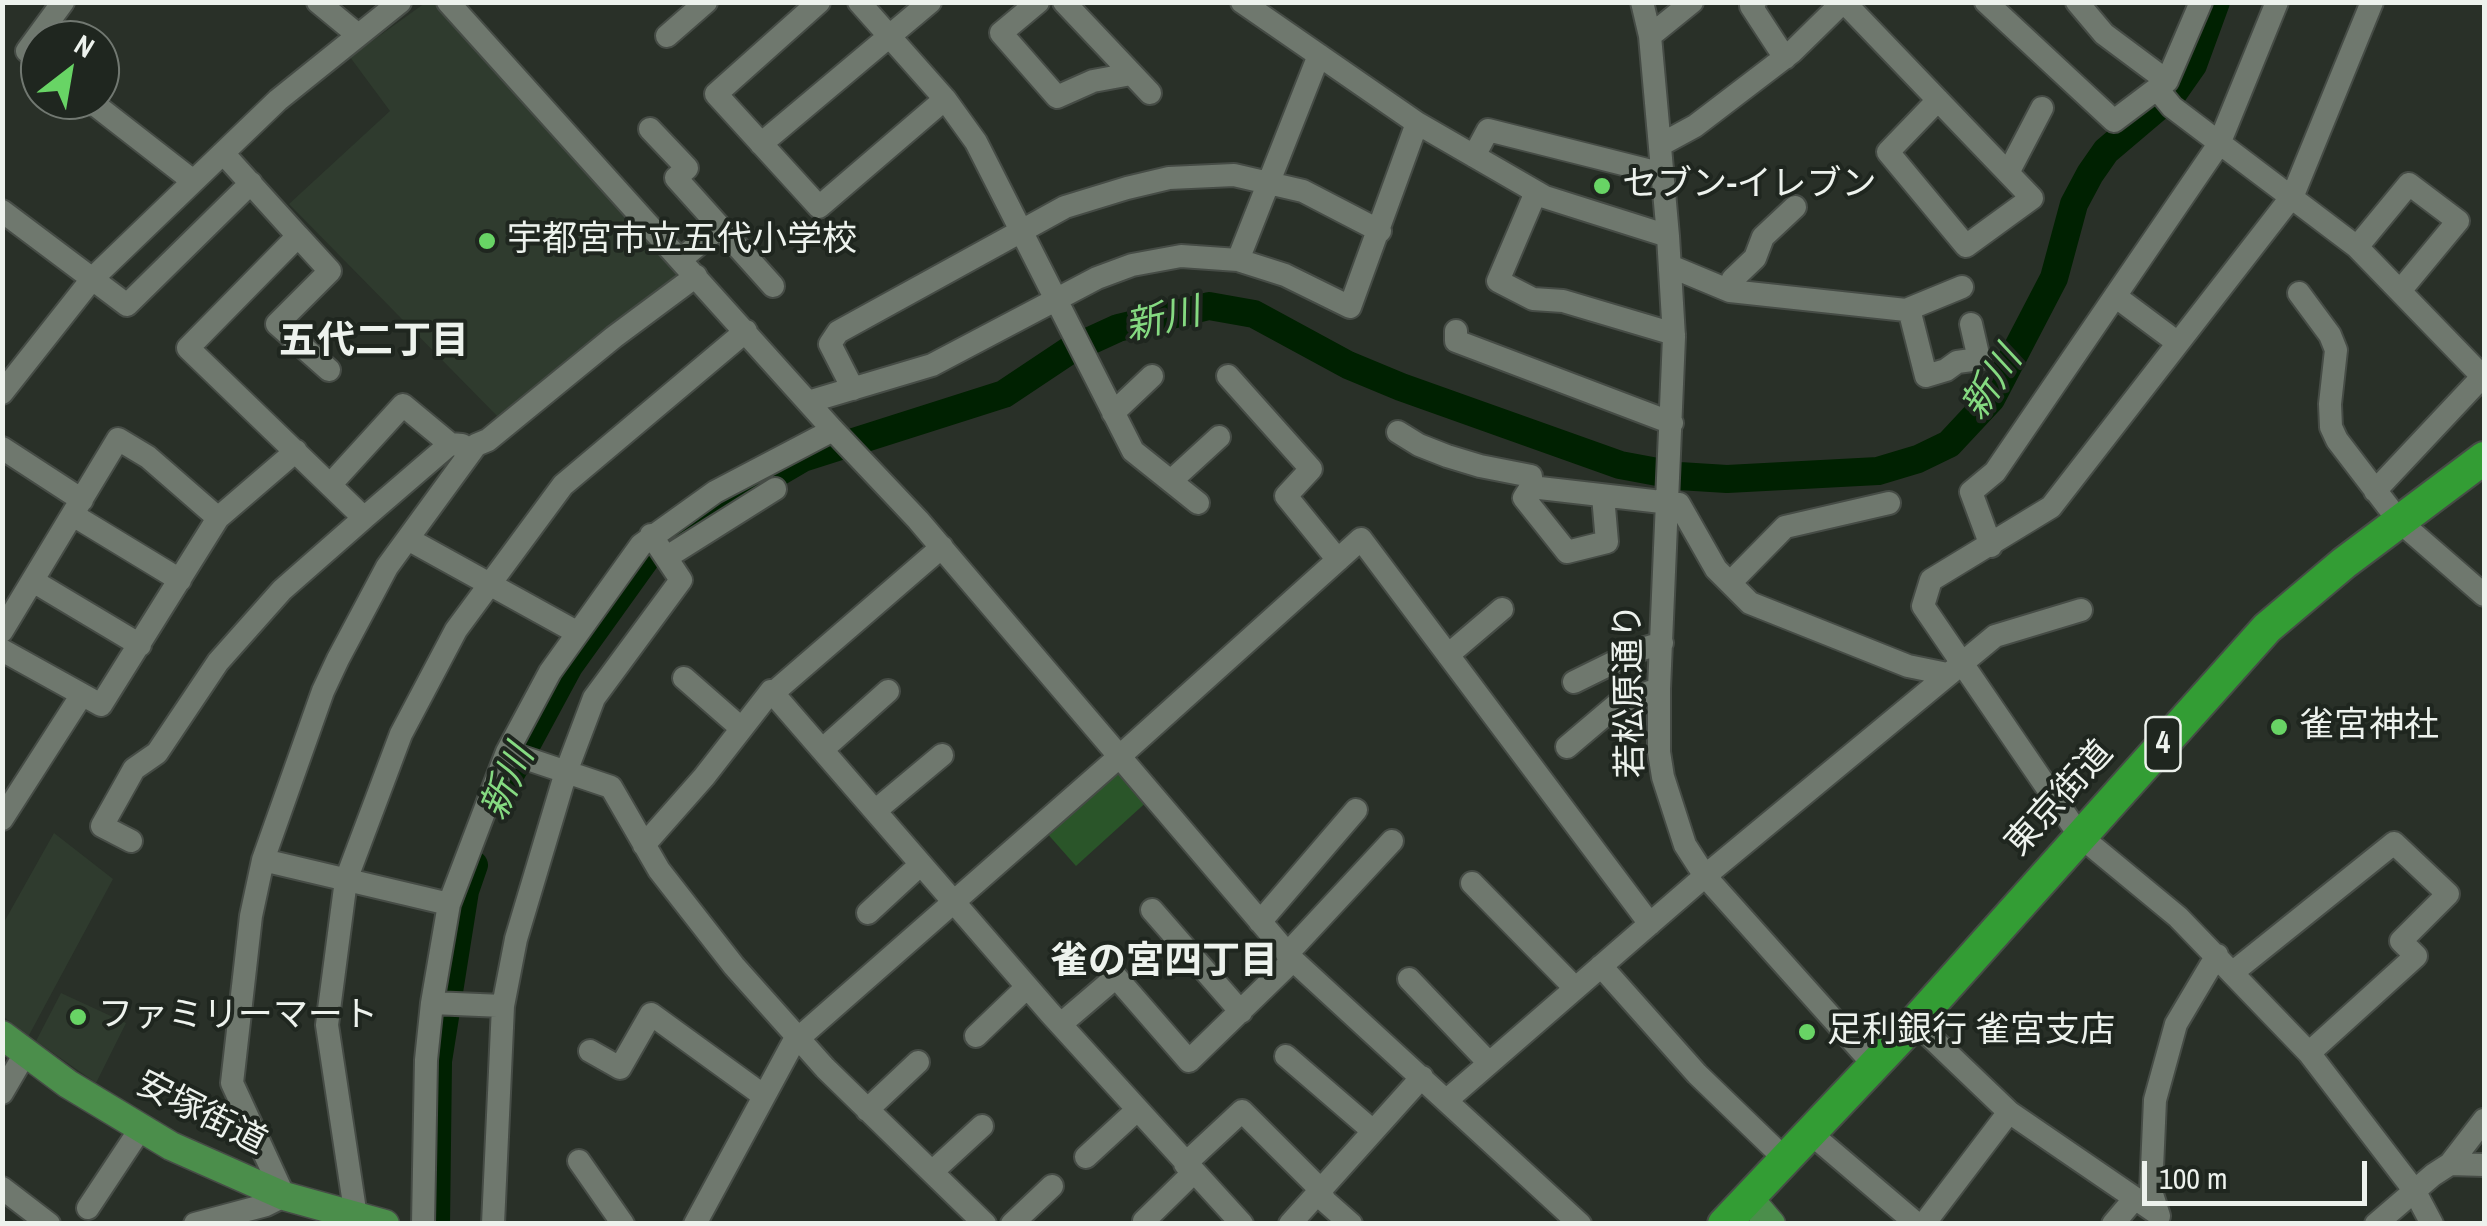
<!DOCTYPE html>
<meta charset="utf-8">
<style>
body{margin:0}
#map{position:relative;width:2487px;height:1226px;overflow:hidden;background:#293028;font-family:"Archivo Narrow",sans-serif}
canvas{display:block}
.frame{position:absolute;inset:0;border:5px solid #edf2ed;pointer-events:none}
.north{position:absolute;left:20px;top:20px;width:100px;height:100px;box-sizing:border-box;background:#1f261f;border:2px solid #717871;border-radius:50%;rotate:31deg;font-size:28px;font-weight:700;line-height:40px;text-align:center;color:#edf2ed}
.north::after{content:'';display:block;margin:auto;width:35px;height:45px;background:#68d465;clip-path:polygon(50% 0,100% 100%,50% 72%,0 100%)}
.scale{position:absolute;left:2142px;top:1161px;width:225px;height:45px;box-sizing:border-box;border:5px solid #edf2ed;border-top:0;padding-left:12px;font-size:30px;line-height:35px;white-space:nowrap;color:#edf2ed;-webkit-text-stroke:8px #1f261f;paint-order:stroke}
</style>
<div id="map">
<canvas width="2487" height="1226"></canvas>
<div class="frame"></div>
<div class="north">N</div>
<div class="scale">100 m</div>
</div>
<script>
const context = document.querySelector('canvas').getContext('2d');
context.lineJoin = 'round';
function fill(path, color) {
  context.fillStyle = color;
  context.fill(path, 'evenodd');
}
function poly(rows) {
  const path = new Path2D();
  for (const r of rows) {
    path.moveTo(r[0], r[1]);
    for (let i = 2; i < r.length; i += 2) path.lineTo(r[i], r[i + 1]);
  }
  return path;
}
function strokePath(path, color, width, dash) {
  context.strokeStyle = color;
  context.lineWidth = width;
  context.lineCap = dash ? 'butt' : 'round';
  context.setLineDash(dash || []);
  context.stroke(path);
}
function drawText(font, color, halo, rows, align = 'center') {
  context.font = font + ' "Archivo Narrow","Noto Sans JP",sans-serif';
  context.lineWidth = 8;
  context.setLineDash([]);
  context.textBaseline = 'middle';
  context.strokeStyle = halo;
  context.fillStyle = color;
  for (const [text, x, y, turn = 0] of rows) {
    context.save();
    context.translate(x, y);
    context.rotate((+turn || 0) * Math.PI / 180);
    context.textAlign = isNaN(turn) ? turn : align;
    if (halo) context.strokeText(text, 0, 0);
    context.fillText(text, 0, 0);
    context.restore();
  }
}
const built = poly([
 [425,3,434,3,681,279,501,420,289,204,390,111,350,57],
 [54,833,113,879,28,1037,3,1016,3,924],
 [61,993,126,1023,96,1083,36,1041]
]);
const green = poly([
 [1120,765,1151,798,1076,866,1045,831]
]);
const river = poly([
 [508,779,569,666,650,553,692,523,803,458,1004,394,1070,350,1118,328,1209,306,1254,314,1348,365,1401,387,1620,465,1679,476,1727,479,1878,471,1918,459,1949,444,1991,399,2054,278,2074,204,2090,174,2106,151,2172,95,2193,65,2216,2],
 [436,1224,438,1061,465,891,474,865]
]);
const minor = poly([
 [318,2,358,35],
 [448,2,833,430,918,520,1293,960,1580,1224],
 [819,2,716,94,819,207,945,99],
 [859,2,945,99,976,142,1133,451,1198,503],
 [1038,2,1001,33,1057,97,1093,81,1131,74],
 [1064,2,1150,93],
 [1242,2,1417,123,1545,197,1668,236],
 [1642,2,1650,36,1668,236,1674,337,1659,689,1659,752,1663,777,1685,845,1705,876,1874,1065],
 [1755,2,1751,6,1785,58],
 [1844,2,1938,100,2008,173,2032,198,1966,246,1888,152,1938,100],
 [1986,2,2114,121,2167,81,2201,2],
 [2077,2,2104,34,2167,81],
 [2372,2,2293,195,2051,507,1931,580,1923,606,2080,836,2178,917,2309,1053,2414,1190,2432,1224],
 [667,36,706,2],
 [1650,36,1692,2],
 [40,61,27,51,63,2],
 [2158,90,2172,107,2357,247,2484,378],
 [89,100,193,181],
 [650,129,687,168,676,178,773,286],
 [761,144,930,2],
 [1660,145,1695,126,1792,52,1843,2],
 [223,153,298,236,188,348,364,518,450,444],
 [1474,156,1488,130,1663,174],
 [2008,173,2042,108],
 [1536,192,1498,281,1533,299,1563,301,1674,334],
 [2,211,127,305,251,183],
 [298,236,330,271,277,324,329,370],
 [2357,247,2409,184,2458,221,2400,291],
 [681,259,720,227],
 [1238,260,1319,55],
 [1670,266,1730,291,1906,310,1962,287],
 [1737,291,1733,279,1755,258,1763,237,1795,207],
 [2299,293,2330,335,2336,350,2330,404,2331,427,2337,440,2399,521,2484,595],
 [2115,296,2178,343],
 [1909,309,1926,376,1946,370,1957,362,1979,359,1971,324],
 [1456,331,1456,341,1672,423],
 [1228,376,1311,469,1286,496,1338,560],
 [853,389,830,344,838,332,1065,207,1127,188,1169,178,1234,175,1303,191,1380,231],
 [2,393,92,279,278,100,400,2],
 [808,402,932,365,1097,278,1132,265,1181,256,1238,260,1285,275,1350,307,1417,123],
 [1113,413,1152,376],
 [1398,432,1419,445,1447,456,1480,466,1531,476,1531,487,1679,504,1716,569,1750,603,1908,666,1947,674],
 [2,448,82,500],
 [1171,481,1219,437],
 [330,485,403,405,450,444,462,445],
 [1531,487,1524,498,1567,552,1607,542,1603,496],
 [2375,491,2484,375],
 [73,515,180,580],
 [408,539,578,633],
 [1991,546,1971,492,1995,472,2219,144,2277,2],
 [667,557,775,489],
 [33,581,140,645],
 [1730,583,1785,527,1889,503],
 [2,631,118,439,148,457,218,518],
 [2,650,101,705,218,518,296,451],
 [1448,655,1502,609],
 [684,678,741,728],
 [1574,682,1639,650,1662,643],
 [773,693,942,547],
 [1567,747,1620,702,1659,689],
 [822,750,888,691],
 [507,752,611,787,659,870,734,966,825,1068,985,1224],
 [875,811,942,755],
 [2,819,81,696],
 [131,841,102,826,134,769,157,753,218,662,282,590,364,518],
 [644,845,704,777,771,691,1050,1013,1242,1224],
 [263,860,449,904],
 [1472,883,1575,988],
 [1152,910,1241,1012],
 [868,913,921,864],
 [1260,922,1356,810],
 [1287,954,1392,841],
 [1601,966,1697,1074,1785,1159],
 [2232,973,2394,843,2448,894,2401,941,2416,956,2309,1053],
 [1409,979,1489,1063],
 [432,1003,503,1006],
 [1915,1022,2009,1112,2158,1214],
 [1061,1024,1116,977,1189,1061,1293,960],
 [976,1036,1027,987],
 [590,1051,620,1068,651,1014,764,1096],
 [1286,1056,1373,1131],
 [2,1093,26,1052],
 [1447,1100,1705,876,1995,636,2081,610],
 [867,1110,918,1062],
 [1809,1132,1917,1224],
 [1086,1157,1137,1110],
 [579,1161,623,1224],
 [1185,1164,1242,1111,1319,1188,1325,1201,1351,1224],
 [2450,1164,2484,1120],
 [932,1172,982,1126],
 [2,1188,49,1224],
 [88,1208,141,1128],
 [2159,1216,2151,1191,2155,1100,2176,1024,2217,955],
 [356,1217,327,1025,346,880,401,734,456,630,563,485,746,331],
 [1144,1221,1193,1173],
 [195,1224,266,1205,284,1196,232,1083,251,916,263,860,323,691,338,659,387,567,476,445,488,440,614,337,696,276],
 [423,1224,426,1060,432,1003,449,904,507,752,550,672,641,545,715,492,833,430],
 [493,1224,503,1006,516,939,566,772,594,698,681,580,651,535],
 [695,1224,793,1043,1120,756,1361,539,1650,924],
 [1012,1224,1052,1186],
 [1290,1224,1422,1077],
 [1924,1224,2009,1112],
 [2113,1224,2135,1198],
 [2376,1224,2433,1175,2450,1164,2484,1165]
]);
const major = poly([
 [2,1035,68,1084,171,1146,284,1196,385,1224],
 [1748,1197,1771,1224]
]);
const highway = poly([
 [1724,1224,1915,1022,2267,628,2344,563,2484,458]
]);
const markers = [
 [1602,186,10,"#68d465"],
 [487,241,10,"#68d465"],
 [2279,727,10,"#68d465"],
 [78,1017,10,"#68d465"],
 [1807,1032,10,"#68d465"]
];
const shields = [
 [2163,744,35]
];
const shieldNames = [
 ["4",2163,744]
];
const poiNames = [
 ["セブン-イレブン",1622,186],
 ["宇都宮市立五代小学校",507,241],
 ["雀宮神社",2299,727],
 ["ファミリーマート",98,1017],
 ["足利銀行 雀宮支店",1827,1032]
];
const streetNames = [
 ["若松原通り",1631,691,-91],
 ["東京街道",2060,799,-48],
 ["安塚街道",201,1114,27]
];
const waterNames = [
 ["新川",1163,321,-13],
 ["新川",1993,384,-57],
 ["新川",509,783,-66]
];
const neighbourhoodNames = [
 ["五代二丁目",374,343],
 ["雀の宮四丁目",1164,963]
];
fill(built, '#2f3b2e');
fill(green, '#2a5529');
strokePath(river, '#002101', 28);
strokePath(minor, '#464c46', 26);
strokePath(major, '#464c46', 31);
strokePath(highway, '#464c46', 36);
strokePath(minor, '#6f786e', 22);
strokePath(major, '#4b8e4b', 28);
strokePath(highway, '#339d34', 32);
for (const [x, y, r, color] of markers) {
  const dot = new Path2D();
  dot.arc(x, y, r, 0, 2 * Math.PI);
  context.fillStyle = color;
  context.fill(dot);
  strokePath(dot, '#1f261f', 4);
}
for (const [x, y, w] of shields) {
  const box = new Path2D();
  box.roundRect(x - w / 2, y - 27, w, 54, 8);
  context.fillStyle = '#1f261f';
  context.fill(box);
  strokePath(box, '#edf2ed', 2.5);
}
drawText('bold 32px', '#edf2ed', null, shieldNames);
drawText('35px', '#edf2ed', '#1f261f', poiNames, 'left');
drawText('35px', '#edf2ed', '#1f261f', streetNames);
drawText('italic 38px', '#85da81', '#1f261f', waterNames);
drawText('bold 38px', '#edf2ed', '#1f261f', neighbourhoodNames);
</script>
